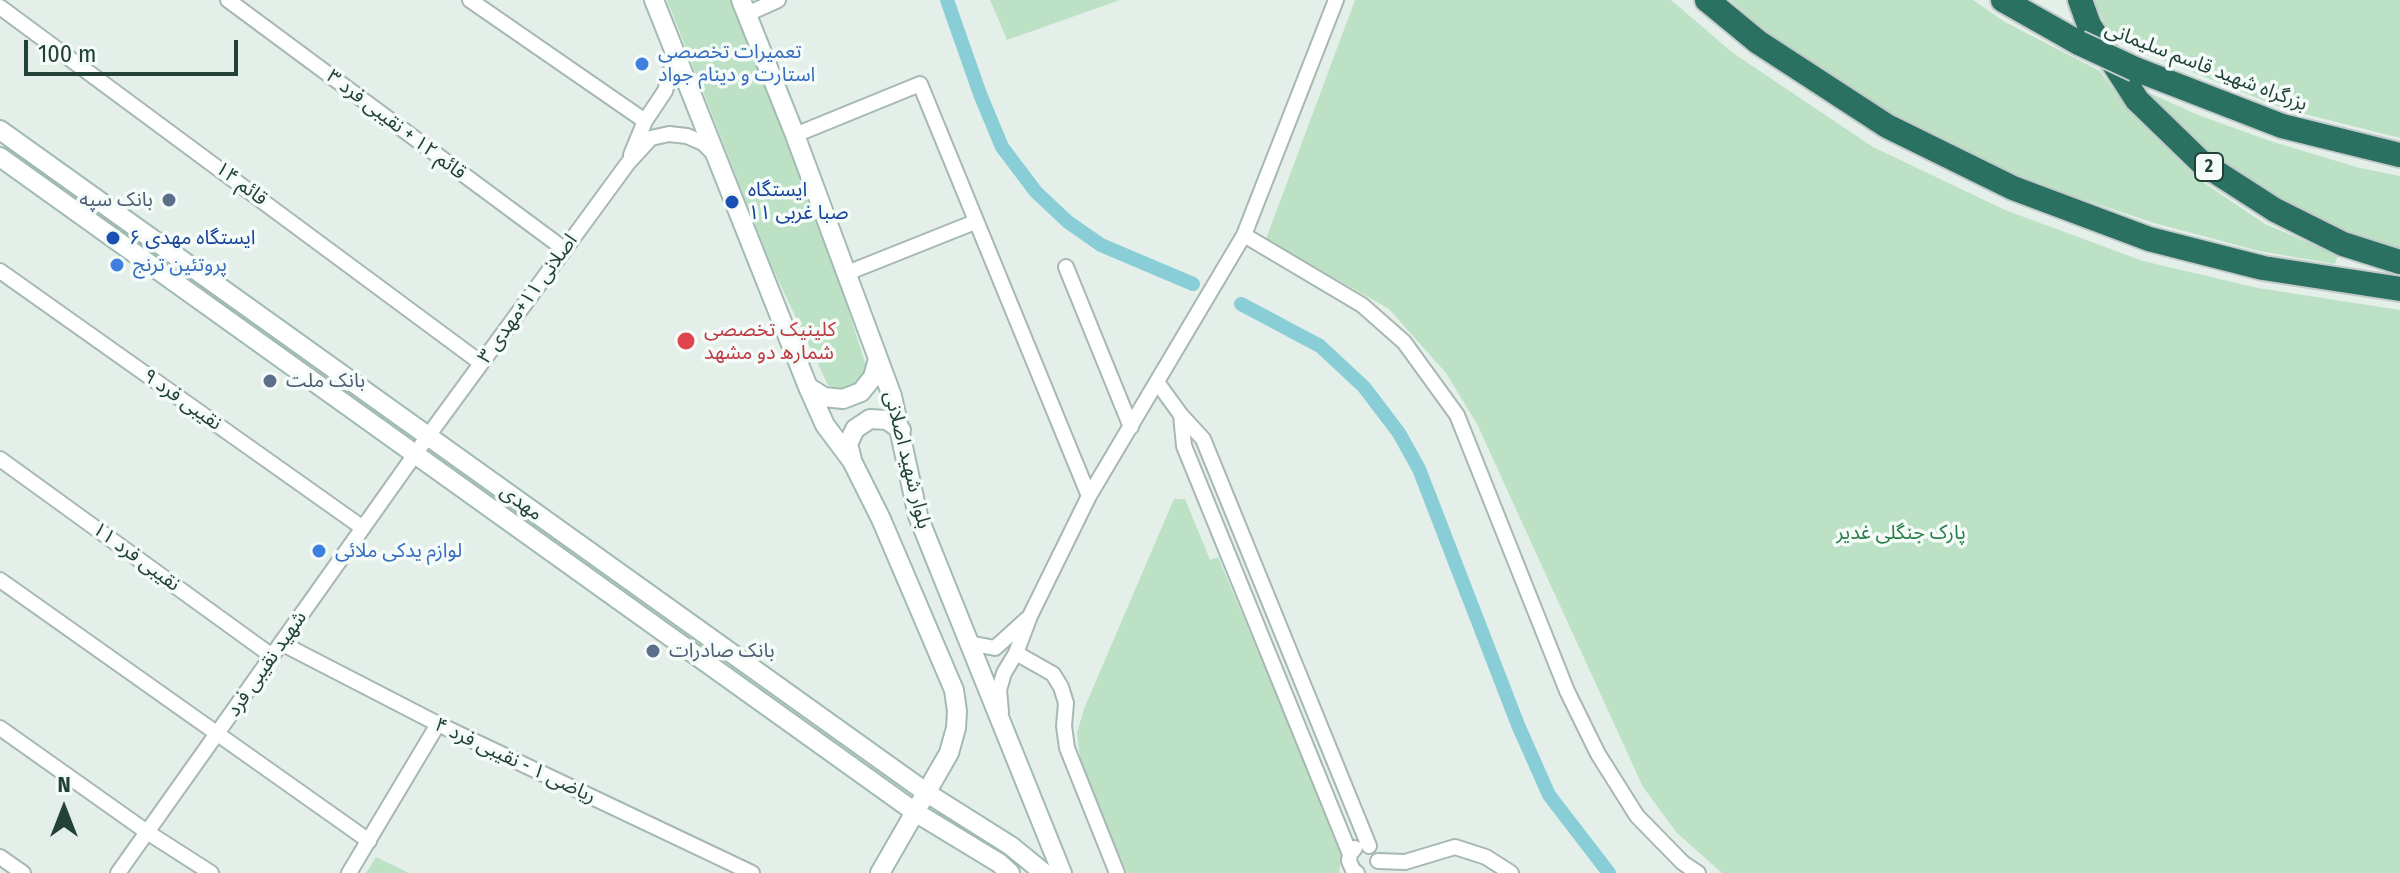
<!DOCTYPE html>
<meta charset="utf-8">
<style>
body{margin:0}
#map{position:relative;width:2400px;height:873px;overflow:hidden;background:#e4efea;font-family:"Fira Sans Condensed",sans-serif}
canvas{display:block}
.north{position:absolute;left:24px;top:769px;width:80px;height:80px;-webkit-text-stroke:6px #f5fbf8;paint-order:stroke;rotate:0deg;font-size:22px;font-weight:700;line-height:32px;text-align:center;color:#224239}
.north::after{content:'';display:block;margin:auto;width:28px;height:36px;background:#224239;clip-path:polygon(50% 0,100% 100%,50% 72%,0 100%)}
.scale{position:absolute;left:24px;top:40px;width:214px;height:36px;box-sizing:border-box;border:4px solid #224239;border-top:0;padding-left:10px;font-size:24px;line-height:28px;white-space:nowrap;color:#224239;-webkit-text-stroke:6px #f5fbf8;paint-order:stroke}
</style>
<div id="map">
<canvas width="2400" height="873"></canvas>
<div class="north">N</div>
<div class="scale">100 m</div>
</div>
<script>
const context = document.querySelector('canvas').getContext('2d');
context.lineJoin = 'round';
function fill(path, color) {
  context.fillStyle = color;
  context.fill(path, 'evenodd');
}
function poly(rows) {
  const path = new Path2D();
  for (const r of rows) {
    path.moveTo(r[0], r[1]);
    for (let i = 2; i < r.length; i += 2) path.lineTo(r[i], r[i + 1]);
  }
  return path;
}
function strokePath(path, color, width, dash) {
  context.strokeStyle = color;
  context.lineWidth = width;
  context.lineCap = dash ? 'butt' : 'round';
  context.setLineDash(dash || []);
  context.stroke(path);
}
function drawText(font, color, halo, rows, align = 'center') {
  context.font = font + ' "Fira Sans Condensed","Noto Sans Arabic",sans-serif';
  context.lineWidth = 7;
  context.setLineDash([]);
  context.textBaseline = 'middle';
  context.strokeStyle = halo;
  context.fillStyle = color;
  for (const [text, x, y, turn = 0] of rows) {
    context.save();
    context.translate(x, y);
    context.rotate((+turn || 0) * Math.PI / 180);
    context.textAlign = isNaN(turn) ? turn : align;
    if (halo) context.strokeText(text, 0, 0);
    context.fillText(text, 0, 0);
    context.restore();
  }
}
const green = poly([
 [667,0,733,0,826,239,866,366,865,379,857,389,842,392,828,385,772,267],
 [990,0,1120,0,1007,40],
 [1355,0,1671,0,1733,53,1873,147,2005,210,2143,261,2258,288,2400,310,2400,873,1722,873,1677,833,1643,787,1477,424,1446,373,1389,309,1266,239],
 [1730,0,1973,0,2005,22,2100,71,2131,113,2197,178,2265,224,2338,255,2335,264,2259,251,2154,223,2016,177,1894,116,1767,32],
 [2094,0,2400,0,2400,138,2285,109,2112,40],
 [2147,92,2198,115,2270,141,2360,168,2400,176,2400,253,2352,238,2282,204,2216,161],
 [1174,499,1185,499,1210,560,1218,557,1335,834,1342,855,1339,873,1127,873,1081,767,1077,733,1084,709],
 [376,857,409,873,366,873]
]);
const canal = poly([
 [947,0,980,94,1002,147,1036,192,1068,222,1101,245,1193,284],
 [1241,304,1320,346,1364,387,1399,433,1419,469,1518,725,1549,795,1609,873]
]);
const street = poly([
 [228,0,564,249],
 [470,0,645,121],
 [0,7,481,363],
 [747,14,778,0],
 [795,135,920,84,1089,496],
 [631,155,645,121,665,91,675,56],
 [1244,235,1362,305,1404,342,1457,415,1567,691,1598,754,1637,816,1683,863,1698,873],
 [1066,267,1131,427],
 [0,271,363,528],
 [847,273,975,222],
 [1157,382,1181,415,1203,439,1369,846],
 [1181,415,1184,446,1350,854],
 [0,459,272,656],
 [0,580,369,841],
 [281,643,438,724,752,873],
 [969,643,995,648,1027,619],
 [1016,653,1053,674,1061,687,1066,703,1064,726,1067,748,1117,873],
 [1001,712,999,690,1004,673,1016,653,1030,616,1089,496,1244,235,1336,0],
 [0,728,147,832,211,873],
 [1355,848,1350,854,1349,861,1353,870,1357,873],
 [0,857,23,873],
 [1378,861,1405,862,1455,847,1486,857,1511,873],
 [118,873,428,436,628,163,651,138,669,134,687,136,703,143,714,154],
 [349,873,438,724]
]);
const secondary = poly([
 [654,0,808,387,825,425,852,461,881,519,954,690,957,711,956,728,949,753,880,873],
 [741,0,795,135,892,396,918,516,1062,873],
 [0,130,927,793,1011,846,1044,873],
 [0,157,915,812,999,863,1010,873],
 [808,387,824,397,843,399,861,392,873,377,878,359],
 [852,460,848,444,855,429,870,419,887,420,901,430]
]);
const highway = poly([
 [1707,0,1758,42,1887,126,2013,188,2149,239,2263,268,2400,289],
 [2003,0,2079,43],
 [2080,0,2089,25,2137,100,2202,163,2275,210,2343,244,2400,262],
 [2135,69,2282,126,2400,155]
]);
const highwayBridge = poly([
 [2079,43,2135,69]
]);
const markers = [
 [642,64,8,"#3f7fe0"],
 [169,200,8,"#5c6f8a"],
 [732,202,8,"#1a4fb4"],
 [113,238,8,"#1a4fb4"],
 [117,265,8,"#3f7fe0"],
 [686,341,10,"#e0444e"],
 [270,381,8,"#5c6f8a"],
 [319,551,8,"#3f7fe0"],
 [653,651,8,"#5c6f8a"]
];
const shields = [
 [2209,167,28]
];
const shieldNames = [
 ["2",2209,167]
];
const shopNames = [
 ["تعمیرات تخصصی",658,52],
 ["استارت و دینام جواد",658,75],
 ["پروتئین ترنج",133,265],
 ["لوازم یدکی ملائی",335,551]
];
const streetNames = [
 ["بزرگراه شهید قاسم سلیمانی",2206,67,21],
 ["قائم ۱۲ + نقیبی فرد ۳",396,125,37],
 ["قائم ۱۴",241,184,37],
 ["اصلانی ۱۱+مهدی ۳",528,299,-54],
 ["نقیبی فرد ۹",182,400,35],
 ["بلوار شهید اصلانی",907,460,76],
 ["مهدی",521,503,36],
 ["نقیبی فرد ۱۱",136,557,36],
 ["شهید نقیبی فرد",267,664,-55],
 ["ریاضی ۱ - نقیبی فرد ۴",515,761,25]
];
const transitNames = [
 ["ایستگاه",748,190],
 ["صبا غربی ۱۱",748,213],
 ["ایستگاه مهدی ۶",129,238]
];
const serviceNames = [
 ["بانک سپه",153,200,"right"],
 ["بانک ملت",286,381],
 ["بانک صادرات",669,651]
];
const healthNames = [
 ["کلینیک تخصصی",704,330],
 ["شمار‌ه دو مشهد",704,353]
];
const parkNames = [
 ["پارک جنگلی غدیر",1901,533]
];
fill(green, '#bce1c5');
strokePath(canal, '#89cdd7', 14);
strokePath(street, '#a6b8b1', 18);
strokePath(secondary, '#a2bbb2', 22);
strokePath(highway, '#c1cac8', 28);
strokePath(street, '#fff', 14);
strokePath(secondary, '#fff', 18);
strokePath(highway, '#2b7161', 24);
strokePath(highwayBridge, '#c1cac8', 28, []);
strokePath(highwayBridge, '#2b7161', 24);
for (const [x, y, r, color] of markers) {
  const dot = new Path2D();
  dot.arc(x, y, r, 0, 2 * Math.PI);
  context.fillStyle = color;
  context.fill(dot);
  strokePath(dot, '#f5fbf8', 3);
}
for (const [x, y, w] of shields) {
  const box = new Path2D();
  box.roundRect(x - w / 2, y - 14, w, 28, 6);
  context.fillStyle = '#f5fbf8';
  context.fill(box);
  strokePath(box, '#224239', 2);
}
drawText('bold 18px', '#224239', null, shieldNames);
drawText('20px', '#366cbe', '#f5fbf8', shopNames, 'left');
drawText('20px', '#224239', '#f5fbf8', streetNames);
drawText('20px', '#164399', '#f5fbf8', transitNames, 'left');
drawText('20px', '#4e5e75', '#f5fbf8', serviceNames, 'left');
drawText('20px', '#be3a42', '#f5fbf8', healthNames, 'left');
drawText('20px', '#287d47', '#f5fbf8', parkNames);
</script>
